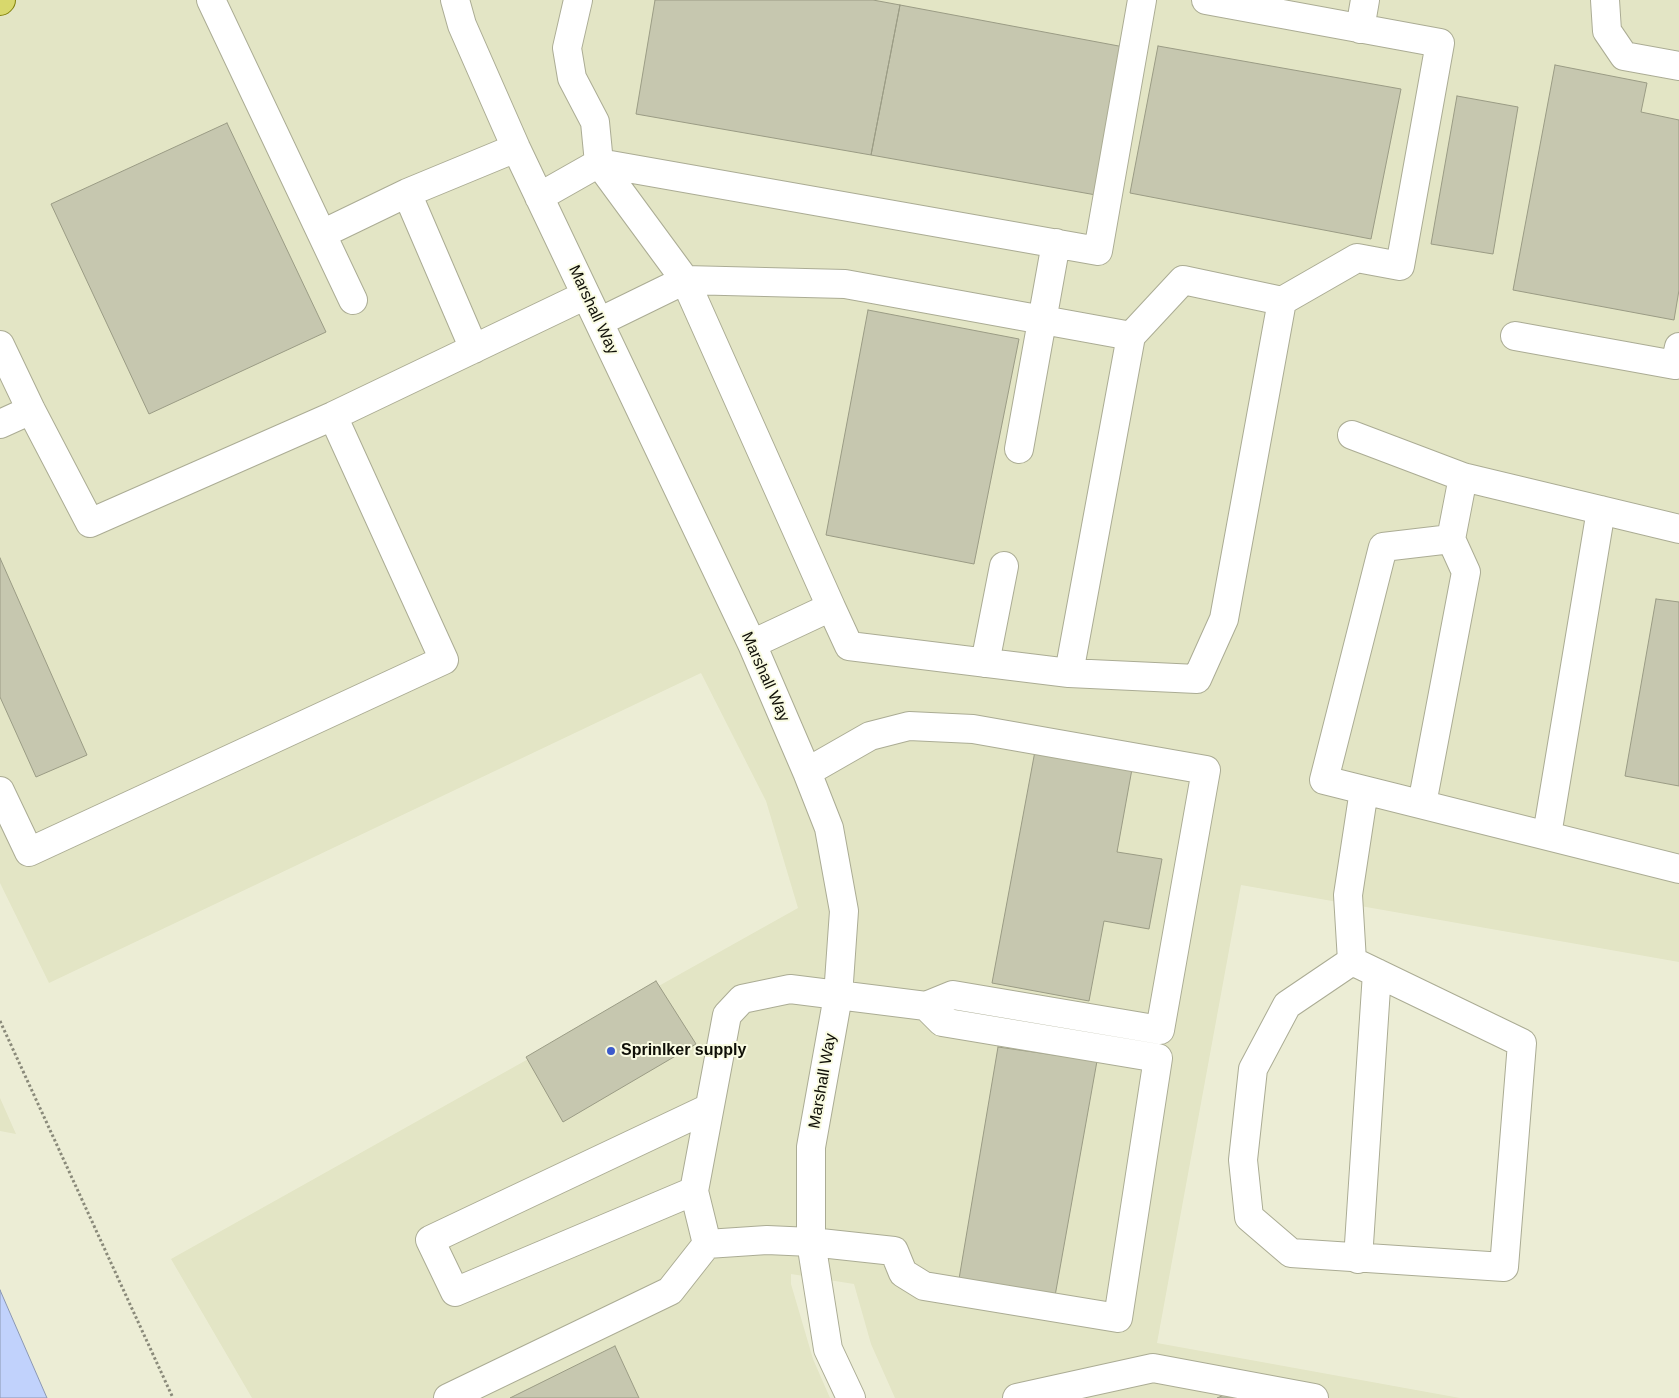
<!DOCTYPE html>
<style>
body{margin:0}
canvas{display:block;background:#ecedd5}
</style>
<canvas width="1679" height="1398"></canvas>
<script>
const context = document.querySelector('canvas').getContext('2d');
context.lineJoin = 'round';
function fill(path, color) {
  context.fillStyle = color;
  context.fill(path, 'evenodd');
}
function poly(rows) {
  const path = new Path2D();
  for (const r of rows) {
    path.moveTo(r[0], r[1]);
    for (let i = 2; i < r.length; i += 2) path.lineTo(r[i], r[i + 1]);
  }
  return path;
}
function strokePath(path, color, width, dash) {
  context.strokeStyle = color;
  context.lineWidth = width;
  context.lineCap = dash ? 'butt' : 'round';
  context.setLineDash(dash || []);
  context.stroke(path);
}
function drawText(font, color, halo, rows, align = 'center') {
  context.font = font + ' Arial,sans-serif';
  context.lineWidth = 4;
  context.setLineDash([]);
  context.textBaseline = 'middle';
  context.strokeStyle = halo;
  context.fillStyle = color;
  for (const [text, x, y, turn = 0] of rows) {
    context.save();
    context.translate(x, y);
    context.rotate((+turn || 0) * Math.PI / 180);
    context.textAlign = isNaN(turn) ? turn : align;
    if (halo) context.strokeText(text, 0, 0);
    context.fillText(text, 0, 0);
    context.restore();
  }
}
const built = poly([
 [0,0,1679,0,1679,962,1241,885,1157,1343,1460,1398,895,1398,871,1344,854,1284,791,1274,791,1284,813,1359,830,1398,252,1398,171,1259,798,908,766,801,701,673,49,983,0,883],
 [0,1098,16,1134,0,1131]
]);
const water = poly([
 [0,1290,47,1398,0,1398,0,1290]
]);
const building = poly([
 [655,0,873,0,900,5,871,155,636,114,655,0],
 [900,5,1124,47,1096,195,871,155,900,5],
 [1158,46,1401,89,1371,239,1130,193,1158,46],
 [1555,65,1647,83,1641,112,1679,120,1679,290,1674,320,1513,290,1555,65],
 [1457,96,1518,107,1493,254,1431,244,1457,96],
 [227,123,326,332,149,414,51,204,227,123],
 [868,310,1019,339,974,564,826,535,868,310],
 [0,558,87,755,36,777,0,697,0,558],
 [1656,599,1679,602,1679,786,1625,776,1656,599],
 [1035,751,1132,769,1117,852,1162,859,1149,929,1104,921,1089,1001,992,983,1035,751],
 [656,981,696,1044,563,1122,526,1057,656,981],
 [998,1047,1097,1061,1055,1296,959,1279,998,1047],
 [615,1346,639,1398,510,1398,615,1346],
 [1231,1392,1252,1398,1217,1398,1231,1392]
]);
const path = poly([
 [0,1021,173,1398]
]);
const minor = poly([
 [211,0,353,300],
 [455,0,462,25,516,148,752,644,807,772,829,828,844,911,838,996,811,1147,811,1242,828,1349,851,1398],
 [578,0,567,48,572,78,595,122,599,163,685,280,831,607],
 [1605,0,1607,31,1624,56,1679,66],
 [1360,29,1365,0],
 [407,193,474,349],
 [539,197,599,163,1098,251,1142,0],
 [322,234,407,193,516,148],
 [599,322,685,280,845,284,1131,336,1183,280,1282,301,1357,258,1400,266,1440,43,1206,0],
 [1515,336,1675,365,1679,347],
 [0,345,31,410,90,523,333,416,586,295],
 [0,424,31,410],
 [1352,435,1463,477,1679,529],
 [1019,449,1056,243],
 [1463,477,1451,539,1383,547,1324,780,1679,869],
 [752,644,831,607,849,646,1069,673,1197,679,1224,619,1282,301],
 [985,663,1004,566],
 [1069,673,1131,336],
 [807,772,870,736,909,726,973,729,1206,770,1160,1030,953,995,926,1006,790,989,742,999,727,1015,694,1191,707,1244,767,1240,811,1242,894,1251,903,1273,924,1286,1118,1318,1158,1058,942,1022,926,1006],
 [0,791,29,852,444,660,333,416],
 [1422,804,1466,572,1451,539],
 [1547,835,1601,510],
 [1352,961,1287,1005,1253,1069,1243,1160,1249,1217,1291,1253,1504,1267,1522,1043,1352,961,1348,895,1364,790],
 [694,1191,455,1292,430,1240,709,1108],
 [1358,1259,1377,973],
 [448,1398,670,1291,707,1244],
 [1017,1398,1153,1368,1314,1398]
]);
const major = poly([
 [0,1,1,0]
]);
const markers = [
 [611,1051,5,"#3c5acc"]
];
const streetNames = [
 ["Marshall Way",593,310,65],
 ["Marshall Way",765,677,66],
 ["Marshall Way",823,1081,-80]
];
const poiNames = [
 ["Sprinlker supply",621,1051]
];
fill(built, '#e3e5c5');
fill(water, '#c1d2fc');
strokePath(water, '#8c98b2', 1);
fill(building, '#c6c7af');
strokePath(building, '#9b9c85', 1);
strokePath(minor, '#abac94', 30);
strokePath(major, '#818109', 30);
strokePath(path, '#8a8a7a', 3, [2.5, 2.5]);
strokePath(minor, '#fff', 28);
strokePath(major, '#d8d86c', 28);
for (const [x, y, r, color] of markers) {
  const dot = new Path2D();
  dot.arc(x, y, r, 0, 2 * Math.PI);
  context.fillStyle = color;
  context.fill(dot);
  strokePath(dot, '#f9fbe2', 2);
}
drawText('16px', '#0f0f07', '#f9fbe2', streetNames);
drawText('bold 16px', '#0f0f07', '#f9fbe2', poiNames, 'left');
</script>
